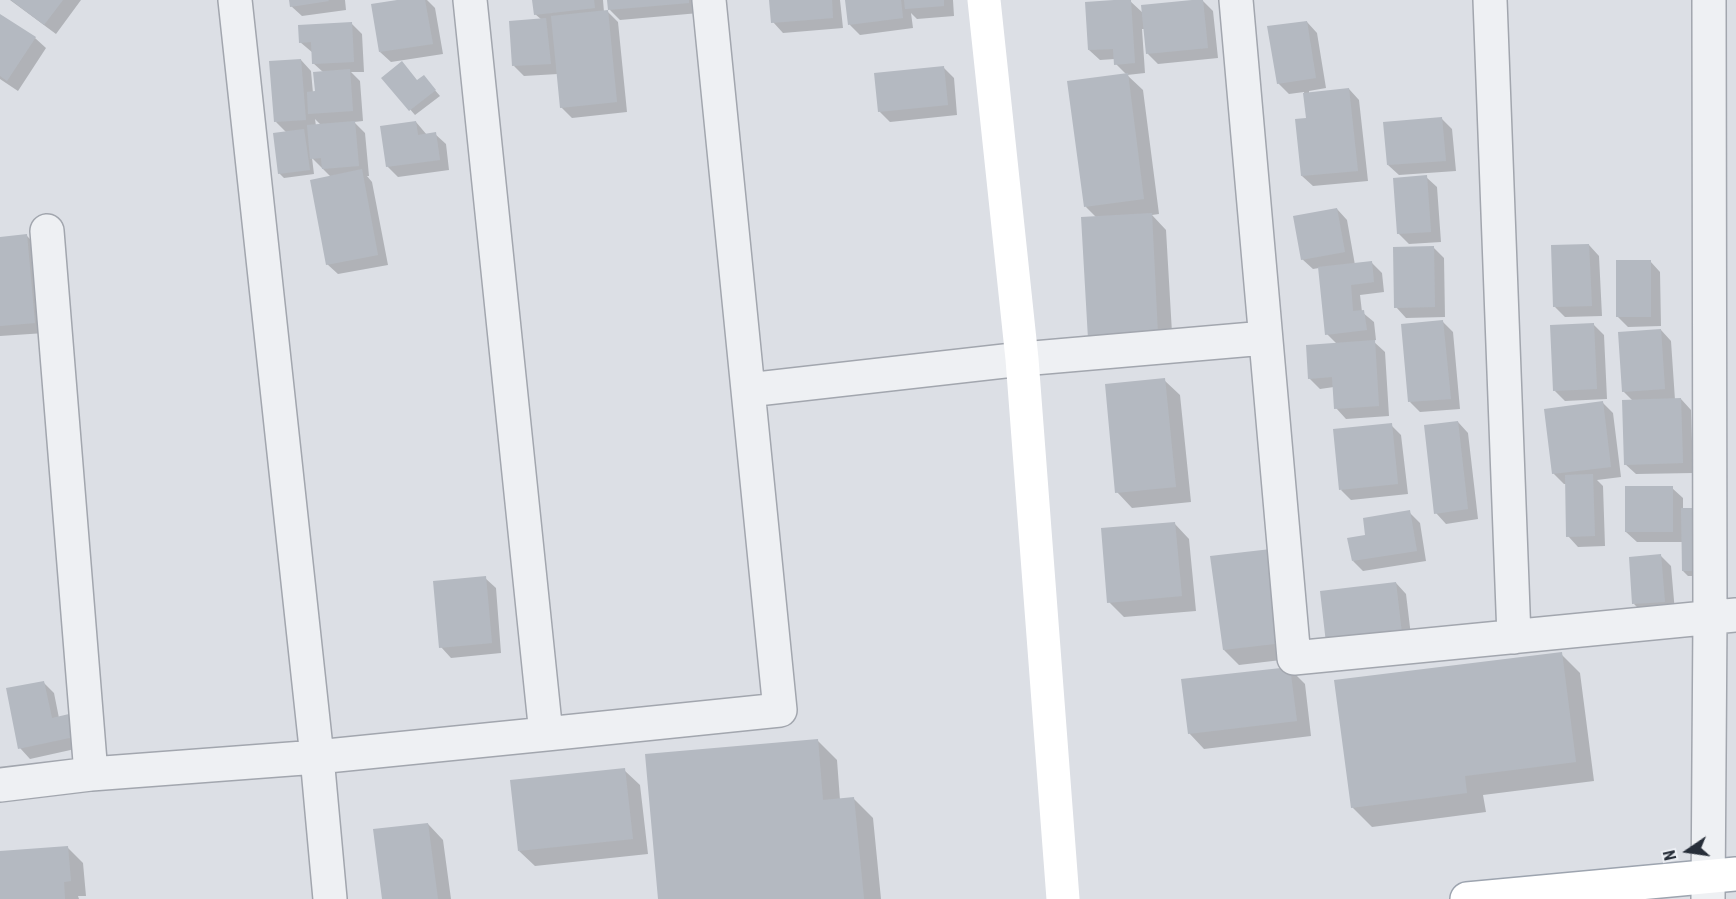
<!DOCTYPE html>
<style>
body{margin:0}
#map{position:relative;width:1736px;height:899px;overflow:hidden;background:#dcdfe5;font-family:"Roboto Condensed",sans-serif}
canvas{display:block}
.north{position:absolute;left:1658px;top:821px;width:60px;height:60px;-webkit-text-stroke:4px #ebeef3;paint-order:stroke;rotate:257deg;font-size:16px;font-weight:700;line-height:24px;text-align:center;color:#272e39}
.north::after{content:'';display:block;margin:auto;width:21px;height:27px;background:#272e39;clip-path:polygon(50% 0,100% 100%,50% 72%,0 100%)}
</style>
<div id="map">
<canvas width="1736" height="899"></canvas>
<div class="north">N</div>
</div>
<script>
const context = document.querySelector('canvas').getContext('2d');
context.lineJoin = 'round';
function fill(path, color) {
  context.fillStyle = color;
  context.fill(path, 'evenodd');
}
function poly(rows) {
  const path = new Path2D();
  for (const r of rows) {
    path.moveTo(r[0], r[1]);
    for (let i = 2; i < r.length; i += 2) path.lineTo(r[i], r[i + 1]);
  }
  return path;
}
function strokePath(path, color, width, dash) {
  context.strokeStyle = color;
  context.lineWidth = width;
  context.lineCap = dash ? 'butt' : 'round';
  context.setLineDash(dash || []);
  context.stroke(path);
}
const shadow = poly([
 [10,0,81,0,56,34],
 [291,0,345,0,346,10,302,16,291,6],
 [406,0,427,0,435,8,443,54,391,62,380,52],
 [534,0,603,0,604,12,608,12,618,22,627,112,572,118,561,107,558,74,524,76,514,66,542,20,535,14],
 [609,0,697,0,699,13,620,20,610,10],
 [771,0,840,0,843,28,783,33,773,22],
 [846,0,953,0,954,16,917,19,911,13,913,28,860,35,850,25],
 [1202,0,1213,11,1218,58,1158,64,1148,54,1145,29,1142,29,1145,73,1127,75,1143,90,1159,214,1152,215,1166,230,1173,350,1105,353,1096,217,1086,207,1127,75,1116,64,1115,59,1100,60,1089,50,1130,1,1143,13],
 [0,15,35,38,46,48,18,91,0,79],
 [1307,22,1317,33,1326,88,1309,91,1309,93,1349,89,1359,100,1368,181,1313,186,1302,176,1307,120,1304,92,1289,94,1278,83],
 [351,23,362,34,364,72,351,72,360,81,363,121,354,122,365,133,369,176,367,176,372,182,388,265,338,274,327,264,331,177,312,158,314,174,284,178,279,173,287,133,276,122,301,60,311,71,313,93,316,93,323,72,313,63,313,53,300,42],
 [315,119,321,125,316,126],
 [943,67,954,78,957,115,890,122,879,111],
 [383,78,428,82,440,96,415,115],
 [1442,119,1452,129,1456,171,1399,175,1388,165],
 [416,122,427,135,435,134,446,144,449,170,398,177,387,166],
 [1426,177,1437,187,1441,242,1409,244,1398,233],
 [1337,209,1347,220,1355,265,1372,263,1382,273,1384,292,1360,295,1362,312,1374,322,1376,340,1373,341,1385,352,1389,416,1346,419,1336,408,1334,387,1320,389,1309,378,1337,344,1327,334,1319,268,1313,269,1302,259],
 [27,236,37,246,45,333,0,336,0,238],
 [1589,245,1599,256,1602,316,1565,317,1555,307],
 [1433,247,1444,258,1445,317,1406,318,1396,307],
 [1650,261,1660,272,1661,326,1628,327,1617,316],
 [1443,322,1453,332,1460,409,1420,412,1410,402],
 [1593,324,1604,335,1607,399,1565,401,1554,390],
 [1661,330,1671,341,1675,400,1681,399,1691,410,1693,473,1636,474,1625,464,1633,401,1623,391],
 [1164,380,1180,395,1191,502,1132,508,1117,492],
 [1603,403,1613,413,1621,477,1597,480,1603,486,1605,546,1578,547,1568,536,1566,484,1564,484,1553,473],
 [1458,422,1468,433,1478,519,1446,524,1436,513],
 [1391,425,1401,435,1408,494,1351,500,1341,490],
 [1672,488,1683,498,1683,510,1702,576,1688,576,1683,571,1683,542,1637,542,1626,532],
 [1409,512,1420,523,1426,561,1363,571,1353,561,1367,536],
 [1174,523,1189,539,1196,611,1124,617,1109,602],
 [1661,556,1671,566,1675,612,1644,614,1634,604],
 [1212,558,1298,658,1239,665,1224,650],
 [485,578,496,588,501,653,451,658,441,647],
 [1396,583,1406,594,1412,644,1321,592],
 [1561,654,1580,673,1594,781,1483,795,1486,812,1372,827,1352,807],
 [1289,668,1305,684,1311,736,1204,749,1189,733],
 [43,682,54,693,59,718,69,716,79,726,84,747,30,759,20,748],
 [817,740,837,760,840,800,854,799,873,818,881,899,659,899],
 [624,770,640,785,648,854,535,866,519,851],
 [428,824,443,840,451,899,384,899],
 [67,847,83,863,86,896,78,896,79,899,0,899,0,853]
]);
const building = poly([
 [11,0,63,0,44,25],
 [289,0,328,0,329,1,290,7],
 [397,0,425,0,433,44,379,52,371,4],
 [532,0,594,0,595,8,534,15],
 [607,0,689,0,689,3,608,10,617,102,560,108,551,16,608,10],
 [769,0,832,0,833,18,771,23],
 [845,0,901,0,903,18,848,25],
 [904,0,944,0,944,6,905,9],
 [1114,0,1131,0,1135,63,1114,65,1113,49,1088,50,1085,2],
 [1192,0,1203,0,1208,48,1146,54,1141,5],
 [0,14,36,37,7,81,0,76],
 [546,18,551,64,512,66,509,21],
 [1307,21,1316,78,1277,84,1267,26],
 [352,22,354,62,312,64,311,42,299,43,298,25],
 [301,59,306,120,274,122,269,61],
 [402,61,417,80,424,75,436,90,409,111,381,78],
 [944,66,948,105,878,112,874,73],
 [350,69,353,111,308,114,307,92,315,91,313,72],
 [1128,73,1144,199,1084,207,1067,81],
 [1349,88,1358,171,1301,176,1295,119,1306,118,1303,93],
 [1442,117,1446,161,1387,165,1383,122],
 [355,121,359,166,322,169,321,158,310,159,307,125],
 [416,121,418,135,436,132,440,160,386,167,380,126],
 [304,129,310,170,278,174,273,133],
 [362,169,378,255,326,265,310,180],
 [1427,175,1431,232,1397,234,1393,178],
 [1337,208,1345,252,1301,260,1293,216],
 [1152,213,1158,335,1088,339,1081,217],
 [27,234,35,323,0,326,0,237],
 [1589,244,1592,306,1553,307,1551,245],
 [1434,246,1435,307,1394,308,1393,247],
 [1616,260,1651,260,1651,317,1616,317],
 [1372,261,1374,282,1351,285,1353,311,1364,310,1367,330,1325,335,1318,267],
 [1443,320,1451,399,1408,402,1401,324],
 [1594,323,1597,389,1553,391,1550,325],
 [1661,329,1665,389,1622,392,1618,332],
 [1375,340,1379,406,1334,409,1332,377,1308,379,1306,345],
 [1165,378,1176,487,1115,493,1105,384],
 [1681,398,1683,463,1624,465,1622,400],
 [1603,401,1611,467,1552,474,1544,409],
 [1458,421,1468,509,1434,514,1424,425],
 [1392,423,1398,484,1339,490,1333,429],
 [1593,474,1595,536,1566,537,1565,475],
 [1625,486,1673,486,1673,532,1625,532],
 [1681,508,1697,508,1698,571,1682,571],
 [1410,510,1417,551,1352,561,1347,538,1365,535,1363,518],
 [1175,522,1182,596,1107,603,1101,528],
 [1271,549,1283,643,1223,650,1210,556],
 [1661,554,1665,602,1632,604,1629,557],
 [486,576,492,643,439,648,433,581],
 [1396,582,1402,634,1326,643,1320,591],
 [1562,652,1576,762,1465,776,1467,793,1351,808,1334,680],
 [1290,667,1297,721,1188,734,1181,679],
 [44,681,52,718,69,714,74,737,18,749,6,688],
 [818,739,823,800,854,797,864,899,658,899,645,754],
 [625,768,633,839,518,851,510,780],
 [428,823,438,899,382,899,373,829],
 [68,846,71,881,64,882,65,899,0,899,0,851]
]);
const street = poly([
 [235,0,317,757,546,734],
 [470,0,546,734,780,710,709,0],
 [1236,0,1294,658,1736,615],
 [1490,0,1514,637],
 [47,231,91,774],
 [748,390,1022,359,1265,338],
 [0,785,91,774,317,757,330,899],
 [1708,899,1710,617,1709,0]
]);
const secondary = poly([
 [984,0,1022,359,1063,899]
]);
const primary = poly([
 [1467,899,1736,874]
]);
fill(shadow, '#0003');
fill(building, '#b4b9c1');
strokePath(street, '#a2a6ae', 36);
strokePath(primary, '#9da4af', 36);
strokePath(street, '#eef0f3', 33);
strokePath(secondary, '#fff', 33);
strokePath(primary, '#fff', 33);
</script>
